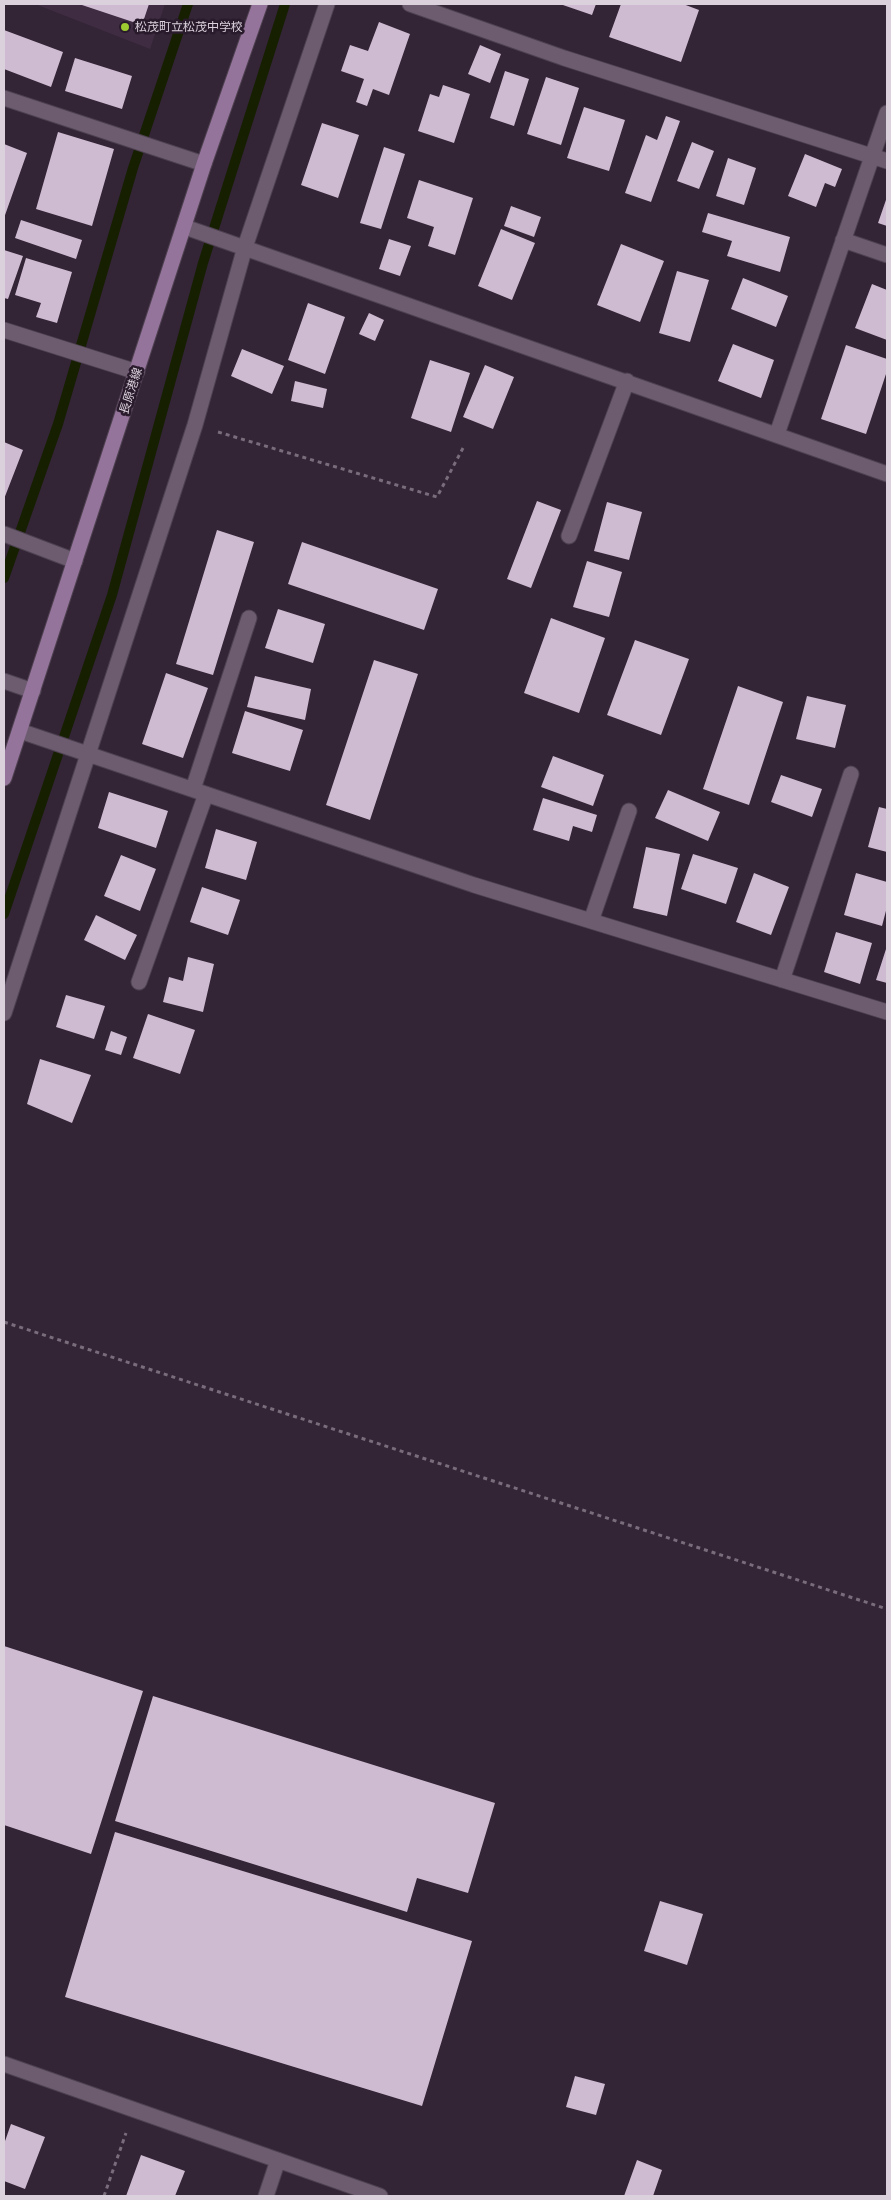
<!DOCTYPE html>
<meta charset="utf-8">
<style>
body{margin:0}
#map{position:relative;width:891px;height:2200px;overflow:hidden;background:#332436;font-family:"Asap Condensed",sans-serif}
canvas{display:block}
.frame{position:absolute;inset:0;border:5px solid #dbd1dc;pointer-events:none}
</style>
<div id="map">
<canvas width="891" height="2200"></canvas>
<div class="frame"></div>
</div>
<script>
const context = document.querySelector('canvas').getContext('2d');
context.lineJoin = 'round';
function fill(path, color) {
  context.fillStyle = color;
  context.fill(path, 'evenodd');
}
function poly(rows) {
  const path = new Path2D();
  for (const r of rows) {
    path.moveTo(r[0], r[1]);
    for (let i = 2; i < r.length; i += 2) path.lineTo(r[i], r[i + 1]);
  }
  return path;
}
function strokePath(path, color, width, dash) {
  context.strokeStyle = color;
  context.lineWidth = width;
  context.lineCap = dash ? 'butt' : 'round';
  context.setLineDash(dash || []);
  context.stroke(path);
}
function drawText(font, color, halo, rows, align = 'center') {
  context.font = font + ' "Asap Condensed","Noto Sans JP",sans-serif';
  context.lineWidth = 5;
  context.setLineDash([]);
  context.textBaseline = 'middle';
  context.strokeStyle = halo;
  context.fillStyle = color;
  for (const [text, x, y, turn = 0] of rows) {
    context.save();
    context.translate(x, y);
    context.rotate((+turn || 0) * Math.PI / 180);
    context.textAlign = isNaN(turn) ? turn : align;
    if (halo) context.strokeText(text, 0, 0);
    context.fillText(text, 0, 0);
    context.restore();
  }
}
const built = poly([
 [35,4,165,4,150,49]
]);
const stream = poly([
 [4,578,58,424,133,168,188,4],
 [4,914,112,595,203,263,285,4]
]);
const building = poly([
 [79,4,149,4,142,25],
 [560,4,596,4,592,15],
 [621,4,683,4,699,10,681,62,609,37],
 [379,22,410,34,389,95,373,89,367,106,356,102,364,79,341,71,350,45,368,51],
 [4,30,63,52,51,87,4,69],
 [480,45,501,54,490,83,468,74],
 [75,58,132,76,122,109,65,91],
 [505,71,529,79,514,126,490,118],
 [546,77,579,88,561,145,527,134],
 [443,85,470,94,454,143,418,131,430,94,439,97],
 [584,107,625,120,609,171,567,158],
 [666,116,680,121,651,202,625,193,646,135,657,140],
 [322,123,359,135,338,198,301,185],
 [58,132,114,149,92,226,36,209],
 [692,142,714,151,699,189,677,181],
 [4,144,27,153,4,218],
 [384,147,405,154,381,229,360,223],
 [805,154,842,169,835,187,825,183,816,207,788,196],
 [728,158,756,168,744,205,716,196],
 [419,180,473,198,455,255,428,246,434,227,407,218],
 [887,197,887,226,878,223],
 [511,206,541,217,534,237,504,226],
 [708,213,790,237,780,272,727,256,732,241,702,232],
 [21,220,82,240,76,259,15,238],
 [501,229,535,243,512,300,478,286],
 [389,239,411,246,400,276,379,269],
 [621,244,664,261,640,322,597,305],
 [4,250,23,256,8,299,4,298],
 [26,258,72,272,57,323,36,317,41,303,15,295],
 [677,271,709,280,690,342,659,333],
 [743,278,788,296,776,327,731,309],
 [872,284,887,290,887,340,855,328],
 [308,303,345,317,325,374,288,360],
 [369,313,384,320,375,341,359,334],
 [733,344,774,360,761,398,718,381],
 [846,345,887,359,887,371,866,434,821,419],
 [242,349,284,366,272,394,231,376],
 [430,360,470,373,451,432,411,418],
 [485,365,514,377,493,429,463,417],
 [295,381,327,389,323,408,291,401],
 [4,442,23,450,4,499],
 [537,501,561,510,531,588,507,579],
 [607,502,642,512,629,560,594,551],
 [217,530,254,542,213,675,176,664],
 [302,542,438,589,424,630,288,584],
 [587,561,622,572,609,617,573,607],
 [278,609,325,624,313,663,265,648],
 [551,618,605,638,579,713,524,693],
 [635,640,689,659,661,735,607,715],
 [374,660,418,674,370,820,326,805],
 [166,673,208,688,183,758,142,744],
 [255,676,311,689,305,720,247,707],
 [738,686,783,702,749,805,703,789],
 [807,696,846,705,835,748,796,739],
 [245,711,303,730,290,771,232,753],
 [553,756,604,775,593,806,541,787],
 [781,775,822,789,812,817,771,802],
 [668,790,720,812,708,841,655,818],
 [109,792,168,811,156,848,98,828],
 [543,798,597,815,592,832,573,826,569,841,533,830],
 [879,807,887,809,887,852,868,847],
 [216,829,257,842,246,880,205,868],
 [646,847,680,854,667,916,633,908],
 [693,854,738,868,726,904,681,889],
 [121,855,156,869,140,911,104,896],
 [754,873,789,887,771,935,736,922],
 [856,873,887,882,887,907,882,926,844,915],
 [202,887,240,900,228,935,190,922],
 [96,915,137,935,125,960,84,940],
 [836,932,872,943,860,984,824,972],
 [887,946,887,983,876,980],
 [188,957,214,964,203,1012,163,1002,169,977,183,981],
 [66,995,105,1006,94,1039,56,1027],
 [148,1014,195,1030,180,1074,133,1058],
 [111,1031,127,1037,121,1055,105,1050],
 [40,1059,91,1075,72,1123,27,1104],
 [4,1646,143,1691,91,1854,4,1825],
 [153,1696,495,1803,468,1893,417,1878,407,1912,115,1821],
 [115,1832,472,1941,422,2106,65,1997],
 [660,1901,703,1914,687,1965,644,1951],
 [575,2076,605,2084,596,2115,566,2107],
 [11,2124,45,2137,25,2189,4,2181,4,2144],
 [141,2155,185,2171,175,2196,126,2196],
 [637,2160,662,2170,653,2196,624,2196]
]);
const path = poly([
 [218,432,437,497,463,448],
 [4,1322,887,1609],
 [104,2196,126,2133]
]);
const minor = poly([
 [410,4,564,58,887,161],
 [4,98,204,164],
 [185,227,887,474],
 [843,240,887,255],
 [4,330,137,372],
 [777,434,887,113],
 [4,534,75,561],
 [569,536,627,381],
 [4,681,33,691],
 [20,731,474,885,887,1012],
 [193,789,249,618],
 [591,921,629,811],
 [782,980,851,774],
 [139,982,206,794],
 [4,1013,195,425,245,247,327,4],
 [4,2064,380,2196],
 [266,2196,278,2160]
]);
const major = poly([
 [4,778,204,164,260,4]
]);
const markers = [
 [125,27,5,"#9dca30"]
];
const poiNames = [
 ["松茂町立松茂中学校",135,27]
];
const streetNames = [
 ["長原港線",131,391,-72]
];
fill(built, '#3f2c43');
strokePath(stream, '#162000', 10);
fill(building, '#cebbd2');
strokePath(minor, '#4d404f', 17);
strokePath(major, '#4d404f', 17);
strokePath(path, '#796c7b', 3, [4, 4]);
strokePath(minor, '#6d5c70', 15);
strokePath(major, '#95749b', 15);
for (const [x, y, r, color] of markers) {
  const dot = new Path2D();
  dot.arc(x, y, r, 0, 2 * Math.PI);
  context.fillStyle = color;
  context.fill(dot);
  strokePath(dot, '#291b2c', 2);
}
drawText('12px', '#dbd1dc', '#291b2c', poiNames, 'left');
drawText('12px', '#dbd1dc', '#291b2c', streetNames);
</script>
